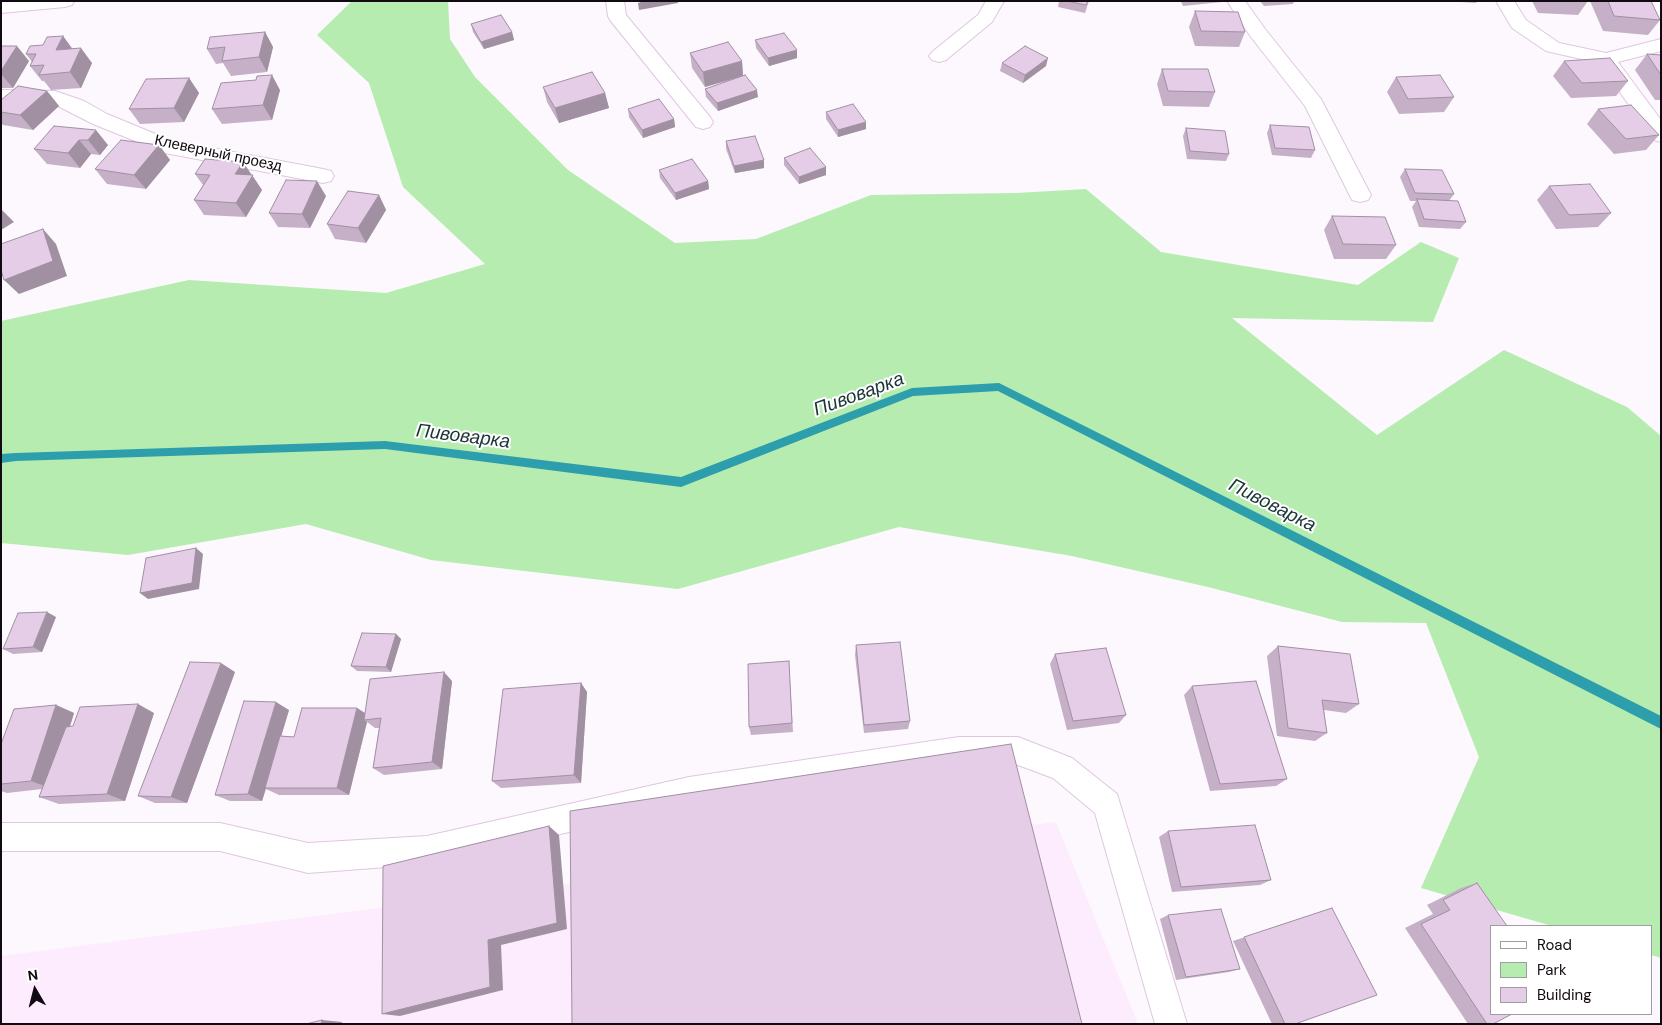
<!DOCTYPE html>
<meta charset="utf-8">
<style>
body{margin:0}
#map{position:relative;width:1662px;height:1025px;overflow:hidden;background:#fcf8fd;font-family:"DM Sans",sans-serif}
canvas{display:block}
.frame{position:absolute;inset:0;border:2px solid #120a12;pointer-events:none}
.legend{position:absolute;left:1490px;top:925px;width:162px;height:90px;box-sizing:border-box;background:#fff;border:1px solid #a09da0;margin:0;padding:6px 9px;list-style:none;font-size:15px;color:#120a12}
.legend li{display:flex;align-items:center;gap:10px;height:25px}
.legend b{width:25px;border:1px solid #a09da0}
.north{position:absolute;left:10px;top:965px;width:50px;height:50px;-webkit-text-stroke:4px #fff;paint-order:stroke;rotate:352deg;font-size:14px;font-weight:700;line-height:20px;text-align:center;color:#120a12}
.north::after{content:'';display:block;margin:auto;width:18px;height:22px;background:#120a12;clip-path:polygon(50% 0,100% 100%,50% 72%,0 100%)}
</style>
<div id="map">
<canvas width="1662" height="1025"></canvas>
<div class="frame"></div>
<ul class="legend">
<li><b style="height:6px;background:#fff"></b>Road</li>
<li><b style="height:14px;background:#b6ecb0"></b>Park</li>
<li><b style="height:14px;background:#e5cde7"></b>Building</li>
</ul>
<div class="north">N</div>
</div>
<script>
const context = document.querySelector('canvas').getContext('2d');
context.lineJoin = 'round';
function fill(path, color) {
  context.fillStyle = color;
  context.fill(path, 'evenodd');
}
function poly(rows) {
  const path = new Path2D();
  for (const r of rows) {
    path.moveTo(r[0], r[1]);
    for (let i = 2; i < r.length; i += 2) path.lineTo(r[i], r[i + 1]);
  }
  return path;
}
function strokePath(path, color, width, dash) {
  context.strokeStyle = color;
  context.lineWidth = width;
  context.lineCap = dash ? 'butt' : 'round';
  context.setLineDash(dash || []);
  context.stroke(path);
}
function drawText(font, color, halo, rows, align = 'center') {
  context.font = font + ' "DM Sans",sans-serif';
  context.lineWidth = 4;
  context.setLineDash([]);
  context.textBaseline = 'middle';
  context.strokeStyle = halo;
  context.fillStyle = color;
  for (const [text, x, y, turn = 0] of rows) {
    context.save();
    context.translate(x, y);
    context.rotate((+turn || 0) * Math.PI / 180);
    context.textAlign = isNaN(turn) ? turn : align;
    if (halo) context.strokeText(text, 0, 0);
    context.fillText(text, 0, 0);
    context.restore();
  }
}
const built = poly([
 [1056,822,1138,1024,1,1024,1,956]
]);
const green = poly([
 [352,1,448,1,450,39,475,77,568,170,675,243,756,239,871,195,1016,193,1086,189,1161,252,1358,285,1421,242,1459,258,1433,322,1232,318,1377,435,1504,350,1627,407,1661,436,1661,958,1651,955,1651,926,1552,926,1421,888,1479,757,1426,623,1342,622,1208,587,1072,556,899,527,678,589,431,560,306,524,128,555,1,543,1,321,189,280,386,293,485,264,403,187,369,83,317,35]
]);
const stream = poly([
 [999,383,1661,716,1661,729,998,391,913,396,681,487,385,449,16,461,1,463,1,454,16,453,385,441,681,477,912,388,999,383]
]);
const service = poly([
 [959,737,1018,737,1072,758,1117,794,1187,1024,1155,1024,1095,813,1053,778,1018,765,959,765,689,805,427,864,308,873,220,851,1,851,1,823,220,823,308,843,427,836,689,777,959,737]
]);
const minor = poly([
 [1,1,74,1,72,5,65,7,1,13,1,1],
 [606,1,624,1,626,15,710,117,713,122,710,127,703,129,696,127,610,20,608,16,606,1],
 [986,1,1004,1,992,22,946,60,939,62,932,60,929,56,932,52,978,15,986,1],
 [1227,1,1245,1,1265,29,1321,99,1371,195,1368,200,1360,202,1352,200,1305,106,1251,37,1227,1],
 [1496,1,1514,1,1526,20,1559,43,1606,53,1661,39,1661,51,1618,62,1661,120,1661,142,1654,140,1599,63,1546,51,1512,28,1496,1],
 [1,90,55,91,84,101,107,114,170,140,323,169,331,171,334,176,331,181,323,183,165,153,93,124,52,103,1,102,1,90]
]);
const wall = poly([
 [1059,1,1089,1,1085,13,1058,7],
 [1181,1,1222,1,1222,2,1183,6],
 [1260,1,1294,1,1293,4,1264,6],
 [1446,1,1477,1,1476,3],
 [1532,1,1588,1,1578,15,1538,13],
 [1590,1,1651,1,1660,20,1648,35,1603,31],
 [1195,11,1245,32,1239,47,1195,46,1189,27],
 [471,24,512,32,514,40,484,49,473,32],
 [265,32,273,47,267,72,231,76,223,63,216,64,207,49],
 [63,36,72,49,92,63,81,88,51,90,44,81,42,81,30,66,32,62,26,54,43,45],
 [755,40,797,58,769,66,756,48],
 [1,46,29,61,13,88,1,88],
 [690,53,742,61,743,76,758,97,718,111,706,97,705,89,742,76,705,87,692,68],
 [1647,54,1661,55,1661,100,1655,100,1635,70],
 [1564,61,1628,81,1616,96,1571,98,1553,76],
 [1002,63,1046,66,1023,83,1000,71],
 [1162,69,1215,92,1209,107,1163,106,1157,84],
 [1396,77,1454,97,1444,112,1399,114,1387,92],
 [189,78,199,93,184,122,140,124,129,109],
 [543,87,605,93,609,108,559,123,547,102],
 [280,90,272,120,222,124,212,109],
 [47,91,59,106,33,130,3,125,1,123,1,100],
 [628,109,674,119,675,127,643,138,629,117],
 [1598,109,1659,135,1646,150,1614,154,1587,124],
 [826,112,866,129,838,137,826,119],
 [1270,125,1315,150,1311,158,1272,155,1267,133],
 [54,126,108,145,100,155,91,154,80,168,47,164,34,149],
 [1186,128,1229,154,1226,161,1187,159,1183,136],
 [726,141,764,168,735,173,726,149],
 [159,145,170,160,146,189,107,184,95,169],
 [784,158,826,167,826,175,799,184,784,165],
 [1405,169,1454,194,1449,201,1466,222,1460,229,1419,227,1412,207,1416,201,1410,201,1400,177],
 [659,170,708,181,709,189,676,200,660,178],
 [195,174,252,175,262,190,246,217,204,215,194,200,203,185],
 [1549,186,1611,213,1598,227,1556,229,1537,200],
 [379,195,386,210,366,243,335,239,327,224],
 [326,196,310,228,278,227,269,213],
 [1332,216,1396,245,1386,259,1334,259,1324,230],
 [56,617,42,652,13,654,3,649],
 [396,634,401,639,391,672,357,671,351,666],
 [856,645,910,721,908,729,864,733,855,655],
 [1278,646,1359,704,1346,713,1324,710,1327,733,1315,741,1277,736,1267,656],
 [1055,654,1126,715,1119,723,1067,730,1050,664],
 [789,661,793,732,751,735,749,727],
 [235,672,187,803,155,803,138,796],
 [452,681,442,769,384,775,373,768,379,728,375,728,367,722,349,795,279,795,266,789,262,801,230,801,215,795,289,710,281,736,294,737,357,708,365,713],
 [581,683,587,692,581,783,501,788,492,781],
 [1192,686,1287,779,1276,786,1210,791,1184,695],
 [56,705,74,713,70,727,154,713,125,801,59,804,39,797,42,789,7,793,1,791,1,744],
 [1168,831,1271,880,1260,885,1172,892,1159,837],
 [1477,883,1491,926,1493,1024,1468,1024,1405,928,1433,914,1427,905,1461,888],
 [1332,908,1295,1024,1272,1024,1233,941],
 [1168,915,1240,969,1229,972,1176,980,1160,919]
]);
const shadedWall = poly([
 [644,1,678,1,678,3,639,10,638,3],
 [265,32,273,47,267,72,259,57],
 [512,32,514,40,484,49,481,42],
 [63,36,74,51,56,50],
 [17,46,29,61,13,88,1,74,1,71],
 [81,48,92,63,81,88,70,72],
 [797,50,797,58,769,66,768,58],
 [1048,58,1046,66,1023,83,1025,75],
 [742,61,743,76,705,87,703,72],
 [272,75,280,90,272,120,263,105],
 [189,78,199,93,184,122,174,108],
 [757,90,758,97,718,111,717,103],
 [47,91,59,106,33,130,20,115],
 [605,93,609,108,559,123,555,108],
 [674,119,675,127,643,138,642,130],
 [866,122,866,129,838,137,838,130],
 [96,130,108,145,100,155,88,140],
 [79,140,91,154,80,168,68,153],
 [159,145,170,160,146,189,134,175],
 [764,160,764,168,735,173,734,166],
 [243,162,262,190,246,217,236,203,235,174],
 [826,167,826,175,799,184,799,177],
 [317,181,326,196,310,228,302,214],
 [708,181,709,189,676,200,675,193],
 [379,195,386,210,366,243,358,228],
 [1,209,14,222,1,230],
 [43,229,56,244,67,276,19,294,4,280],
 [196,548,203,554,199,589,148,599,140,593],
 [47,612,56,617,42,652,33,647],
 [396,634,401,639,391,672,386,667],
 [221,663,235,672,187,803,171,797],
 [444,672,452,681,442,769,432,762],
 [581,683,587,692,581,783,574,775],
 [276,702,289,710,262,801,248,794],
 [138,704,154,713,125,801,107,794],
 [56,705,74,713,50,788,31,781],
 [357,708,369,716,364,720,367,722,349,795,337,788],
 [549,826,559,835,567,929,501,945,503,990,400,1016,382,1014,488,940],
 [322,1020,342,1022,342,1024,321,1024]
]);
const building = poly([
 [1067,1,1088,1,1086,5,1067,1],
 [1608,1,1651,1,1660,20,1614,16,1608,1],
 [1195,11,1238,12,1245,32,1201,31,1195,11],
 [501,15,512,32,481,42,471,24,501,15],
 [265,32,259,57,222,61,225,47,207,49,210,37,265,32],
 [784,33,797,50,768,58,755,40,784,33],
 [63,36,56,50,81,48,70,72,39,75,44,65,30,66,36,54,26,54,30,46,43,45,47,37,63,36],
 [728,42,742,61,703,72,690,53,728,42],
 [1,46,17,46,1,71,1,46],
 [1025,46,1048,58,1025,75,1002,63,1025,46],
 [1647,54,1661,55,1661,75,1647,54],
 [1610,58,1628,81,1582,83,1564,61,1610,58],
 [1162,69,1208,69,1215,92,1168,91,1162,69],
 [592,72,605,93,555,108,543,87,592,72],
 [272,75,263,105,212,109,221,83,256,80,257,76,272,75],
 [745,75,757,90,717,103,705,89,745,75],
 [1440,75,1454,97,1408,99,1396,77,1440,75],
 [189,78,174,108,129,109,146,79,189,78],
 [18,86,47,91,20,115,1,112,1,100,18,86],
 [659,99,674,119,642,130,628,109,659,99],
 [853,104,866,122,838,130,826,112,853,104],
 [1631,105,1659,135,1626,139,1598,109,1631,105],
 [1270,125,1309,127,1315,150,1275,148,1270,125],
 [54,126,96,130,88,140,79,140,68,153,34,149,54,126],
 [1186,128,1225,131,1229,154,1190,151,1186,128],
 [755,136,764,160,734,166,726,141,755,136],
 [121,140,159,145,134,175,95,169,121,140],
 [810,148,826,167,799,177,784,158,810,148],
 [205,159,243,162,235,174,253,175,236,203,194,200,210,175,195,174,205,159],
 [692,159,708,181,675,193,659,170,692,159],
 [1405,169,1442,170,1454,194,1415,193,1405,169],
 [286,180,317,181,302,214,269,213,286,180],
 [1590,184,1611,213,1569,215,1549,186,1590,184],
 [348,191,379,195,358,228,327,224,348,191],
 [1417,199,1458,201,1466,222,1424,219,1417,199],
 [1332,216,1385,217,1396,245,1343,244,1332,216],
 [43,229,53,261,4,280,1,270,1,244,43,229],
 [196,548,192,583,140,593,146,558,196,548],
 [47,612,33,647,3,649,18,613,47,612],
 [362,633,396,634,386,667,351,666,362,633],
 [900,642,910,721,864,725,856,645,900,642],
 [1278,646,1350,654,1359,704,1322,700,1327,733,1288,728,1278,646],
 [1106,648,1126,715,1073,721,1055,654,1106,648],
 [789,661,792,723,749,727,748,664,789,661],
 [190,662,221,663,171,797,138,796,190,662],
 [444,672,432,762,373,768,381,718,364,720,370,679,444,672],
 [1256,681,1287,779,1220,784,1192,686,1256,681],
 [581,683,574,775,492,781,503,689,581,683],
 [244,701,276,702,248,794,215,795,244,701],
 [138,704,107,794,39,797,66,727,73,726,80,707,138,704],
 [56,705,31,781,1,784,1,744,14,709,56,705],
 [302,708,357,708,337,788,265,788,280,736,294,737,302,708],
 [1011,744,1082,1024,572,1024,570,811,1011,744],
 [1255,825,1271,880,1181,887,1168,831,1255,825],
 [549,826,557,923,488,940,490,987,382,1014,383,866,549,826],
 [1477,883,1507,926,1491,926,1491,1014,1512,1014,1493,1024,1487,1024,1421,924,1450,910,1443,900,1477,883],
 [1332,908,1377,995,1295,1024,1285,1024,1244,937,1332,908],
 [1221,909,1240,969,1186,977,1168,915,1221,909],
 [322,1020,321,1024,306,1024,322,1020]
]);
const farStreetnames = [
 ["Клеверный проезд",218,154,12]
];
const waterNames = [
 ["Пивоварка",859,395,-20],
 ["Пивоварка",463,437,7],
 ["Пивоварка",1272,506,27]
];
fill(built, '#fdebfe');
fill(green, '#b6ecb0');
fill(stream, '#2d9eab');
strokePath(service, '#dfc7e1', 2);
strokePath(minor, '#dfc7e1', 2);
fill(service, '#fff');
fill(minor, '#fff');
fill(wall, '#c5b0c7');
fill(shadedWall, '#a090a2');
fill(building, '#e5cde7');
strokePath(building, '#a090a2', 1);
drawText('15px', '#120a12', '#fff', farStreetnames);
drawText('italic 19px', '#1c3538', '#fff', waterNames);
</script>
